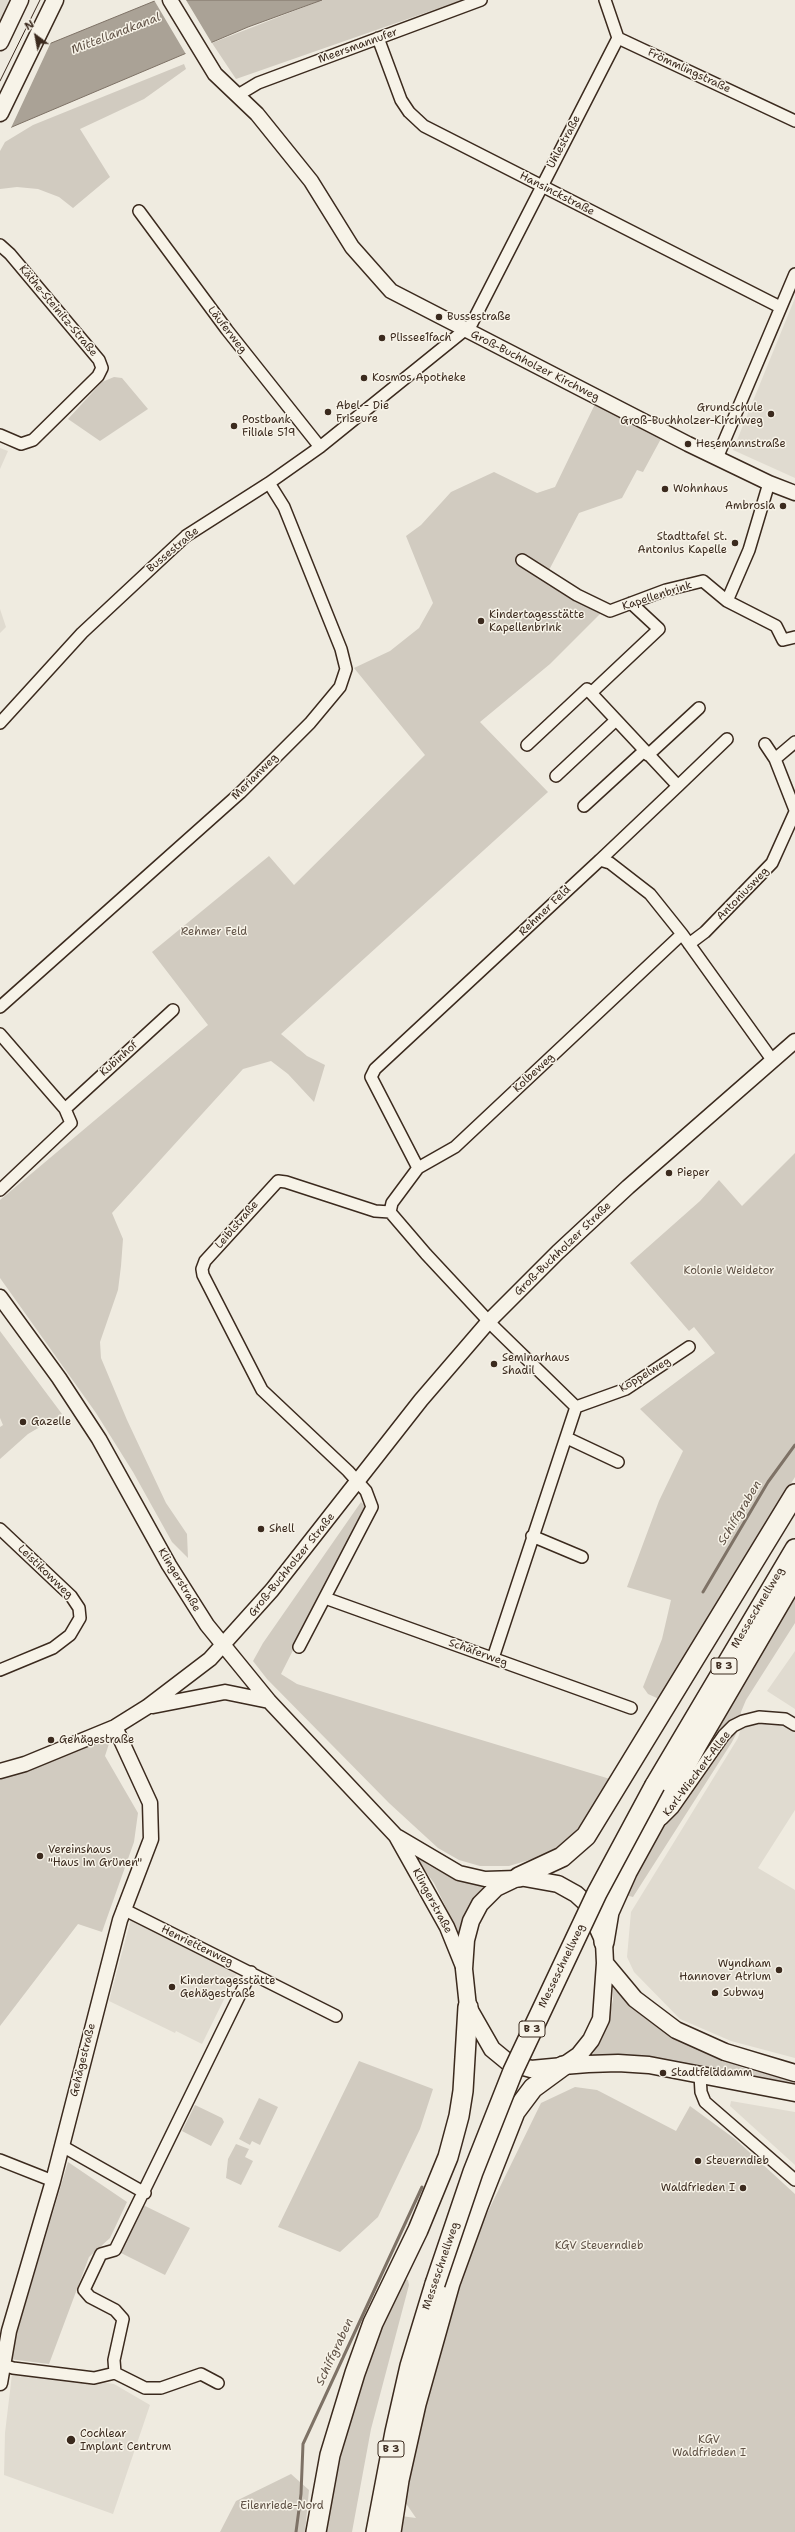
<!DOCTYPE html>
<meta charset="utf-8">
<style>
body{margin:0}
#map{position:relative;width:795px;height:2532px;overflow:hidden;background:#efebe0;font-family:"Shantell Sans",sans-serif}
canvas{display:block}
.north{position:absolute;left:16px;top:16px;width:40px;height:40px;-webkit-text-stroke:3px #f7f3e8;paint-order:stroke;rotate:328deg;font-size:11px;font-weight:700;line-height:16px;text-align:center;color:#3b2a1e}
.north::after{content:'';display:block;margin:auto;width:14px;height:18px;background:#3b2a1e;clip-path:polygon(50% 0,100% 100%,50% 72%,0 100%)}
</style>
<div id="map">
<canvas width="795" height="2532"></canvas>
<div class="north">N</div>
</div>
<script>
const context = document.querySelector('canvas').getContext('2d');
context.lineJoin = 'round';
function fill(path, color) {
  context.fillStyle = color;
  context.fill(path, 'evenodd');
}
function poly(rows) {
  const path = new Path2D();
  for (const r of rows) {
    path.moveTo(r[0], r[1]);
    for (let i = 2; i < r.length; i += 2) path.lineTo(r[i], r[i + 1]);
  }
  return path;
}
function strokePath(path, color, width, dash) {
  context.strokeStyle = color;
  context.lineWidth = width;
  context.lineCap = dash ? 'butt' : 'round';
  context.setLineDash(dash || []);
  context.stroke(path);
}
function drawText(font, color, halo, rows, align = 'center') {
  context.font = font + ' "Shantell Sans",sans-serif';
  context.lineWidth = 3;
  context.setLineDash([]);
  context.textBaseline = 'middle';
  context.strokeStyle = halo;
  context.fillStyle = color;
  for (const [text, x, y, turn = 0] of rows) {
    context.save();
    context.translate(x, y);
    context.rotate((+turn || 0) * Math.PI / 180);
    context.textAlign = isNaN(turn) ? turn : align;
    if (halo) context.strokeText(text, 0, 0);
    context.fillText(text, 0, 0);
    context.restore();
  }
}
const built = poly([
 [0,0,9,0,0,21],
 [795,298,795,478,733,450],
 [0,448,8,451,0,469],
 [0,609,6,627,0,633],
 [795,1651,795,1709,767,1691],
 [743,1721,795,1725,795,1810,758,1868,795,1890,795,2058,731,2041,680,2019,634,1972,627,1957,631,1912,738,1738],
 [131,1919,237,1973,202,2044,176,2031,175,2033,109,2001],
 [731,2101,795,2112,795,2165,730,2106],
 [12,2374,64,2376,114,2384,150,2405,113,2514,4,2475,5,2433]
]);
const green = poly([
 [322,0,462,0,236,79,212,43],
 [184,64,186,69,144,99,80,129,110,177,73,208,59,197,38,189,17,187,0,189,0,151,5,142,33,125],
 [114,377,122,378,148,409,100,441,68,419,102,382],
 [596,402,663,435,643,472,637,470,622,498,579,513,548,572,582,593,608,606,550,664,480,722,548,792,281,1034,307,1056,325,1065,314,1102,288,1074,271,1061,243,1069,112,1213,123,1239,121,1266,118,1290,100,1342,101,1358,127,1420,166,1503,187,1534,188,1558,172,1542,133,1472,96,1413,0,1278,0,1200,208,1025,152,952,269,856,294,885,425,755,354,668,390,651,419,628,433,603,406,536,421,525,451,492,494,472,537,493,555,487],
 [795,1153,795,1477,728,1583,659,1699,648,1694,643,1687,662,1639,671,1600,627,1587,659,1501,683,1451,640,1409,715,1353,694,1327,689,1331,630,1263,700,1201,719,1180,742,1206],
 [0,1331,62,1414,28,1434,0,1459,0,1427,3,1425,0,1418],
 [361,1502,365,1506,366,1514,323,1591,281,1674,297,1684,610,1779,585,1820,567,1841,546,1855,509,1866,480,1866,459,1860,438,1848,389,1803,267,1679,253,1661,263,1643],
 [795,1598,795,1623,746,1700,741,1712,739,1728,732,1742,633,1897,625,1895,687,1778],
 [114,1728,105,1756,138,1813,134,1842,102,1932,78,1924,0,2026,0,1771],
 [411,1852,430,1866,453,1878,488,1884,474,1899,463,1918,459,1934,434,1883],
 [613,1988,642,2016,674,2039,743,2068,795,2081,795,2088,592,2056,607,2026,613,2000],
 [359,2061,433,2089,420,2129,378,2217,340,2252,278,2227],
 [575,2087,597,2090,676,2131,690,2106,735,2139,795,2194,795,2532,399,2532,401,2516,416,2518,405,2502,405,2487,425,2403,459,2283,476,2236,541,2103],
 [259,2098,278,2107,260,2145,252,2141,250,2145,239,2139],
 [195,2105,222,2118,224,2122,211,2146,182,2131],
 [236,2144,249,2149,245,2157,253,2161,241,2185,226,2178,228,2159],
 [68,2162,127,2202,110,2238,89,2257,49,2364,9,2359],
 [139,2203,190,2228,165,2275,115,2250],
 [404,2279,408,2280,409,2285,371,2429,352,2532,323,2532,339,2449,372,2347],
 [291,2474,309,2490,305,2532,220,2532,236,2501]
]);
const water = poly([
 [157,0,322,0,248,27,0,132,39,48,157,0]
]);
const pier = poly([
 [154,0,186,0,213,45,187,56],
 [52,40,10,130,0,134,0,61]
]);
const stream = poly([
 [703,1592,768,1482,795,1445],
 [296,2532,301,2494,303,2444,422,2187]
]);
const minor = poly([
 [605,0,618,38,795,121],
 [378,38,401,100,409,112,424,126,780,307],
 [238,95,258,83,481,0],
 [139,211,227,330,320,447],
 [0,245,10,254,99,360,102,368,98,376,33,440,21,444,0,435],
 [717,458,795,274],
 [522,560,577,595,610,611,666,590,703,581,727,601,776,626,783,640,795,637],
 [727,601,749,550,769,483],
 [0,723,82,633,186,536,269,483,320,447,471,325,618,38],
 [765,744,775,759,795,810],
 [527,745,587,689,591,693],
 [648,755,699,708],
 [775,759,795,742],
 [556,776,616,720],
 [678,786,727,739],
 [584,806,644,751],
 [600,860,678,786,591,693,659,629,631,603],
 [689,944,705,932,772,863,795,812],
 [0,1007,240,793,310,723,340,687,346,669,341,649,284,507,269,483],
 [0,1034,65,1109,71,1123,0,1190],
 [65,1109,173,1010],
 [418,1168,371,1077,375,1069,600,860,610,863,650,894,682,934,773,1061],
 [390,1212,392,1203,418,1168,455,1147,682,934],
 [576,1407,626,1389,689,1347],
 [567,1438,618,1462],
 [0,1529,71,1596,79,1608,80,1618,70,1635,53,1648,0,1670],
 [532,1536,582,1557],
 [325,1598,631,1708],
 [299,1647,372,1507,366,1491,348,1471,262,1390,203,1275,202,1269,205,1261,278,1181,286,1182,375,1211,390,1212,426,1254,495,1328,576,1407,493,1658],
 [662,1819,673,1808,724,1735,733,1726,743,1721,759,1717,785,1719,795,1725],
 [123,1909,336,2016],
 [700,2075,701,2092,705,2102,795,2180],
 [62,2146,145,2193],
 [0,2160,53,2181],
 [0,2364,13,2368,94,2378,115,2373],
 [218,2383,201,2374,161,2388,145,2388,115,2373,114,2360,123,2319,115,2310,90,2297,84,2290,101,2254,115,2250,251,1972]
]);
const tertiary = poly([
 [170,0,215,74,257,114,311,181,352,247,391,291,688,444,769,483,795,493],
 [0,1297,59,1378,99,1439,169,1565,207,1625,269,1701,396,1836,447,1927,464,1969],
 [153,1706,225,1692,269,1701],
 [0,1771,25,1764,115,1727,147,1707,210,1659,272,1590,421,1400,489,1321,558,1252,628,1187,795,1041],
 [398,1837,459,1873,485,1879,517,1878],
 [0,2383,9,2331,53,2181,120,1920,151,1839,150,1803,115,1727]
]);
const secondary = poly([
 [0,42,20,0],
 [0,113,55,0],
 [605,1963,635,1999,676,2030,725,2052,795,2073],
 [563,2066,579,2055,591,2040,601,2019,605,1963,604,1942,587,1904,576,1894,558,1884,519,1877,496,1888,480,1904,471,1921,466,1940,464,1969,468,2007,492,2049,509,2063,531,2069,563,2066,588,2064,618,2063,649,2065,795,2093]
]);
const trunk = poly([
 [655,1785,795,1549],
 [519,1877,562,1857,586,1836,795,1494],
 [604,1942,609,1912,627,1872,698,1743,795,1577],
 [316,2532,330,2455,355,2373,373,2323,418,2230,448,2157,459,2116,463,2091,468,2007],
 [376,2532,395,2432,410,2366,435,2284],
 [391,2532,399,2480,416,2404,450,2283,478,2206,515,2112,533,2088,563,2066]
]);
const tram = poly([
 [0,81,40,0]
]);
const trunkBridge = poly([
 [435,2284,473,2172,513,2071,597,1893,655,1785]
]);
const markers = [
 [439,317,4,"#3b2a1e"],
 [382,338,4,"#3b2a1e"],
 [364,378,4,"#3b2a1e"],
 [328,412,4,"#3b2a1e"],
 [771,414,4,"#3b2a1e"],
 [234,426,4,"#3b2a1e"],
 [688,444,4,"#3b2a1e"],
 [665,489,4,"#3b2a1e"],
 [783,506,4,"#3b2a1e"],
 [735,543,4,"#3b2a1e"],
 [481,621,4,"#3b2a1e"],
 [669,1173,4,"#3b2a1e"],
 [494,1364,4,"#3b2a1e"],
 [23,1422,4,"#3b2a1e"],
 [261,1529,4,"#3b2a1e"],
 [51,1740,4,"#3b2a1e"],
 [40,1856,4,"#3b2a1e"],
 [779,1970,4,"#3b2a1e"],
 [172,1987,4,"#3b2a1e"],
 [715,1993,4,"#3b2a1e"],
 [663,2073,4,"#3b2a1e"],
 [698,2161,4,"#3b2a1e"],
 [743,2188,4,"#3b2a1e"],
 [71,2440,5,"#3b2a1e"]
];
const shields = [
 [724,1666,26],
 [532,2029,26],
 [391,2449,26]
];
const shieldNames = [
 ["B 3",724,1666],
 ["B 3",532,2029],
 ["B 3",391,2449]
];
const streetNames = [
 ["Meersmannufer",358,46,-20],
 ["Frömmlingstraße",689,71,25],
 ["Uhlestraße",564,142,-62],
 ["Hansinckstraße",557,194,27],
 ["Käthe-Steinitz-Straße",58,311,50],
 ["Läuferweg",227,330,52],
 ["Groß-Buchholzer Kirchweg",535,366,27],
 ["Bussestraße",173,550,-40],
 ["Kapellenbrink",657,596,-18],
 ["Merianweg",255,777,-45],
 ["Antoniusweg",743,894,-46],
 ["Rehmer Feld",545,911,-44],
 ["Kubinhof",119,1059,-42],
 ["Kolbeweg",534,1073,-43],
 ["Leiblstraße",237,1225,-49],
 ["Groß-Buchholzer Straße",563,1249,-44],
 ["Koppelweg",645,1375,-31],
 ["Groß-Buchholzer Straße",292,1565,-51],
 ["Leistikowweg",45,1572,44],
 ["Klingerstraße",179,1580,59],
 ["Messeschnellweg",758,1608,-59],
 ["Schäferweg",478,1653,20],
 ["Karl-Wiechert-Allee",697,1774,-53],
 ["Klingerstraße",432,1901,62],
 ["Henriettenweg",197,1946,26],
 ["Messeschnellweg",562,1966,-64],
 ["Gehägestraße",83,2060,-76],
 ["Messeschnellweg",441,2266,-71]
];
const poiNames = [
 ["Bussestraße",447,317],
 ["Plissee1fach",390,338],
 ["Kosmos Apotheke",372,378],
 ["Abel - Die",336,406],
 ["Friseure",336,419],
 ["Grundschule",763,408,"right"],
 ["Groß-Buchholzer-Kirchweg",763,421,"right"],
 ["Postbank",242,420],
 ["Filiale 519",242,433],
 ["Hesemannstraße",696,444],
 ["Wohnhaus",673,489],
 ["Ambrosia",775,506,"right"],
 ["Stadttafel St.",727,537,"right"],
 ["Antonius Kapelle",727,550,"right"],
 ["Kindertagesstätte",489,615],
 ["Kapellenbrink",489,628],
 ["Pieper",677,1173],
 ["Seminarhaus",502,1358],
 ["Shadil",502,1371],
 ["Gazelle",31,1422],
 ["Shell",269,1529],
 ["Gehägestraße",59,1740],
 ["Vereinshaus",48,1850],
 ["\"Haus im Grünen\"",48,1863],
 ["Wyndham",771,1964,"right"],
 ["Hannover Atrium",771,1977,"right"],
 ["Kindertagesstätte",180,1981],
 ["Gehägestraße",180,1994],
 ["Subway",723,1993],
 ["Stadtfelddamm",671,2073],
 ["Steuerndieb",706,2161],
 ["Waldfrieden I",735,2188,"right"],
 ["Cochlear",80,2434],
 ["Implant Centrum",80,2447]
];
const parkNames = [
 ["Rehmer Feld",214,932],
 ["Kolonie Weidetor",729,1271],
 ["KGV Steuerndieb",599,2246],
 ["KGV",709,2440],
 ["Waldfrieden I",709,2453],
 ["Eilenriede-Nord",282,2506]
];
const waterNames = [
 ["Mittellandkanal",116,34,-21],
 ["Schiffgraben",740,1513,-59],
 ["Schiffgraben",335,2352,-65]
];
fill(built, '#e0dbd0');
fill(green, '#d1cbc0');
fill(water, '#aaa296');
strokePath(water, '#7e7266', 1);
fill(pier, '#efebe0');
strokePath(stream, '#7e7266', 3);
strokePath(minor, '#3b2a1e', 14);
strokePath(tertiary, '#3b2a1e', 17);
strokePath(secondary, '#3b2a1e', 19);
strokePath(trunk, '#3b2a1e', 22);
strokePath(minor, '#f7f3e8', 11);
strokePath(tertiary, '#f7f3e8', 14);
strokePath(secondary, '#f7f3e8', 16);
strokePath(trunk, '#f7f3e8', 19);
strokePath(tram, '#3b2a1e', 1);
strokePath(trunkBridge, '#3b2a1e', 22, []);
strokePath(trunkBridge, '#f7f3e8', 19);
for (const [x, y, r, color] of markers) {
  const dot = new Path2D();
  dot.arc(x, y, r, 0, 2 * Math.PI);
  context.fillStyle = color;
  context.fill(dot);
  strokePath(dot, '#f7f3e8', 1.5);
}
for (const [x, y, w] of shields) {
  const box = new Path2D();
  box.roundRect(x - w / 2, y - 8, w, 16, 3);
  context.fillStyle = '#f7f3e8';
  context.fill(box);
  strokePath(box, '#3b2a1e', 1);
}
drawText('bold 10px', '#3b2a1e', null, shieldNames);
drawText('11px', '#3b2a1e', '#f7f3e8', streetNames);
drawText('11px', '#3b2a1e', '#f7f3e8', poiNames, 'left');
drawText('11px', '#605246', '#f7f3e8', parkNames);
drawText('italic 12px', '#625448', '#f7f3e8', waterNames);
</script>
